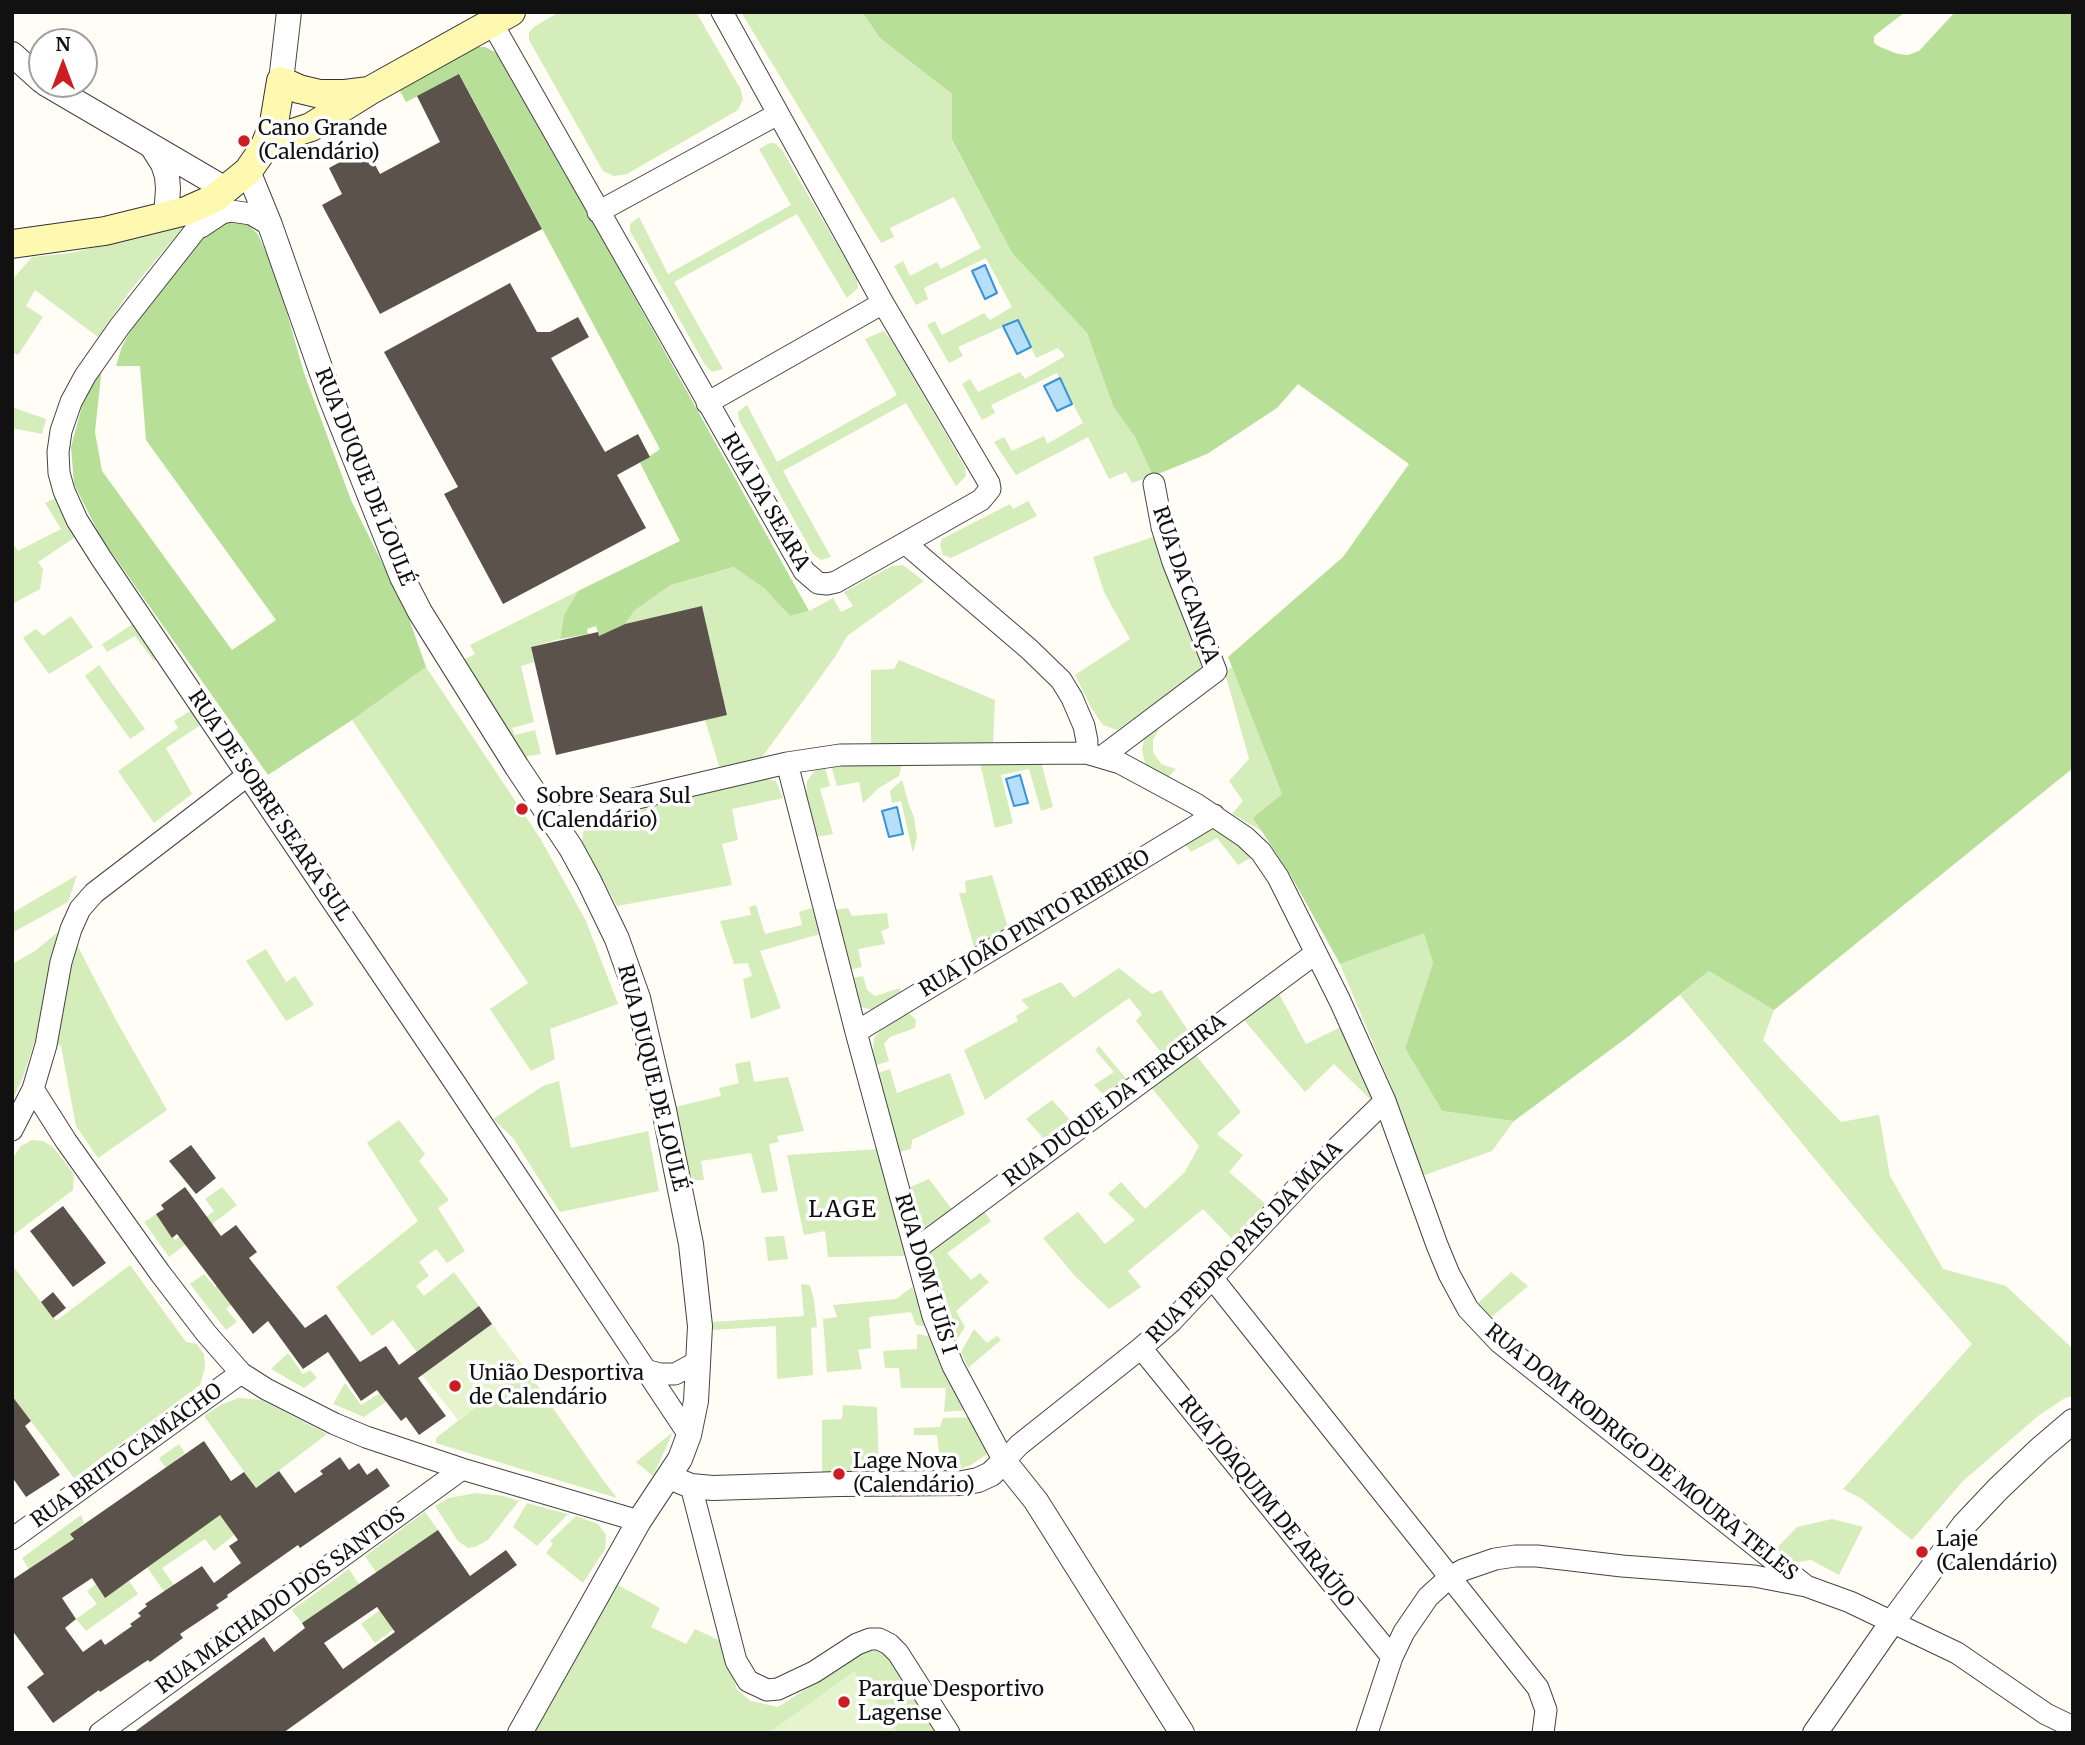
<!DOCTYPE html>
<meta charset="utf-8">
<style>
body{margin:0}
#map{position:relative;width:2085px;height:1745px;overflow:hidden;background:#fffdf5;font-family:Merriweather,serif}
canvas{display:block}
.frame{position:absolute;inset:0;border:14px solid #111;pointer-events:none}
.north{position:absolute;left:28px;top:28px;width:70px;height:70px;box-sizing:border-box;background:#fff;border:2px solid #a0a0a0;border-radius:50%;rotate:0deg;font-size:19px;font-weight:700;line-height:28px;text-align:center;color:#111}
.north::after{content:'';display:block;margin:auto;width:24px;height:32px;background:#cc1d22;clip-path:polygon(50% 0,100% 100%,50% 72%,0 100%)}
</style>
<div id="map">
<canvas width="2085" height="1745"></canvas>
<div class="frame"></div>
<div class="north">N</div>
</div>
<script>
const context = document.querySelector('canvas').getContext('2d');
context.lineJoin = 'round';
function fill(path, color) {
  context.fillStyle = color;
  context.fill(path, 'evenodd');
}
function poly(rows) {
  const path = new Path2D();
  for (const r of rows) {
    path.moveTo(r[0], r[1]);
    for (let i = 2; i < r.length; i += 2) path.lineTo(r[i], r[i + 1]);
  }
  return path;
}
function strokePath(path, color, width, dash) {
  context.strokeStyle = color;
  context.lineWidth = width;
  context.lineCap = dash ? 'butt' : 'round';
  context.setLineDash(dash || []);
  context.stroke(path);
}
function drawText(font, color, halo, rows, align = 'center') {
  context.font = font + ' Merriweather,serif';
  context.lineWidth = 7;
  context.setLineDash([]);
  context.textBaseline = 'middle';
  context.strokeStyle = halo;
  context.fillStyle = color;
  for (const [text, x, y, turn = 0] of rows) {
    context.save();
    context.translate(x, y);
    context.rotate((+turn || 0) * Math.PI / 180);
    context.textAlign = isNaN(turn) ? turn : align;
    if (halo) context.strokeText(text, 0, 0);
    context.fillText(text, 0, 0);
    context.restore();
  }
}
const green = poly([
 [559,12,696,12,740,88,743,99,738,110,627,174,614,176,603,171,529,40,529,32,534,27],
 [741,12,862,12,880,38,952,94,952,141,1012,253,1087,333,1113,406,1135,437,1153,476,1132,483,1126,472,1109,479,1088,437,1016,475,994,442,1004,437,1012,451,1044,436,1047,444,1083,423,1057,373,991,405,995,413,982,420,962,384,970,379,978,392,1020,372,1025,379,1065,356,1058,348,1036,358,1018,320,958,347,963,356,949,363,927,325,935,321,942,335,984,313,990,320,1012,307,986,258,924,288,928,299,916,305,894,266,903,261,910,276,937,262,941,269,981,248,954,197,890,228,894,237,881,243],
 [770,143,775,143,782,150,857,279,858,288,847,298,797,214,674,282,723,369,712,372,705,365,630,231,630,224,639,217,668,274,791,205,759,149],
 [184,226,130,291,98,337,35,290,26,306,43,317,18,355,12,352,12,280,32,257,71,253],
 [883,331,891,339,965,467,966,476,956,486,906,403,783,471,831,557,821,560,813,554,739,420,738,412,747,405,777,462,897,395,865,339],
 [12,407,46,419,42,434,12,428],
 [55,498,77,536,38,562,43,569,40,589,12,604,12,542,18,551,61,529,45,503],
 [1028,501,1037,516,951,558,943,555,940,545,942,539,1010,504,1013,509],
 [1153,537,1203,662,1203,669,1117,730,1103,725,1092,709,1075,675,1130,639,1104,592,1093,557],
 [903,565,924,581,847,636,835,657,760,760,720,769,705,720,727,714,702,607,625,624,635,610,671,585,735,567,764,588,790,616,809,611,833,598,841,612,853,606,844,592,892,566],
 [578,591,564,615,560,639,531,647,534,662,521,666,534,722,512,728,515,735,535,730,541,754,523,757,465,659,475,654,470,645],
 [71,616,93,647,49,674,23,638,36,629,43,636],
 [136,622,160,657,154,661,135,636,107,652,102,644],
 [899,660,995,700,993,744,871,744,871,670,894,669],
 [99,665,145,729,130,739,85,676],
 [426,667,540,838,586,921,618,1004,550,1029,555,1059,531,1071,490,1009,528,983,352,720],
 [1232,667,1282,794,1254,818,1262,831,1232,814,1243,801,1229,781,1249,759,1225,673],
 [195,708,205,722,166,748,192,794,154,823,118,771,178,728,174,721],
 [1156,727,1158,731,1153,740,1153,752,1161,764,1176,769,1168,777,1145,764,1142,749,1145,735],
 [1041,762,1053,807,1041,811,1029,769,1001,775,1013,823,995,828,980,763],
 [902,763,899,776,879,788,863,803,859,782,837,786,831,765],
 [825,767,830,786,820,789,833,834,816,837,806,795,807,781,816,769],
 [766,779,776,781,783,798,732,809,738,840,722,844,732,885,617,906,582,841,584,828,599,815],
 [902,780,909,805,914,817,917,837,913,853,901,801,892,803,890,791],
 [1210,828,1224,830,1254,856,1238,865,1217,838,1191,852,1185,844],
 [77,875,68,902,12,933,12,913],
 [992,875,1009,931,975,951,959,893,966,893,965,881],
 [756,905,765,934,802,925,799,912,812,908,820,934,760,951,781,1008,751,1019,743,979,752,976,748,963,734,964,720,921,751,915,749,907],
 [848,908,852,916,887,913,889,928,881,931,885,944,858,949,862,967,849,970,834,910],
 [58,932,40,1025,22,1080,12,1101,12,964,35,951],
 [1424,932,1433,963,1405,1048,1442,1111,1514,1121,1492,1151,1422,1176,1391,1086,1340,964],
 [76,943,116,1020,167,1110,98,1158,76,1126,61,1046,57,1044,63,995],
 [266,949,286,982,295,976,314,1005,286,1021,246,961],
 [1119,968,1152,994,1161,990,1191,1035,1164,1056,1136,1021,1142,1014,1129,998,985,1100,964,1050,1018,1021,1016,1016,1029,1008,1021,1000,1061,982,1074,998],
 [1709,971,1774,1010,1763,1040,1841,1122,1879,1115,1890,1176,1943,1269,2006,1286,2073,1349,2073,1396,2065,1398,2038,1416,1963,1481,1912,1540,1862,1499,1843,1489,1972,1344,1875,1232,1680,995],
 [863,976,867,990,875,996,900,988,901,995,872,1010,861,1007,855,995,851,978],
 [1279,994,1306,1044,1343,1026,1373,1095,1373,1102,1334,1064,1305,1092,1244,1020],
 [908,1012,916,1020,915,1028,890,1037,884,1044,889,1061,876,1065,873,1053,874,1038,886,1025],
 [1099,1046,1129,1082,1107,1098,1094,1085,1114,1072,1095,1050],
 [1195,1054,1241,1112,1217,1134,1243,1155,1229,1172,1268,1206,1233,1240,1203,1209,1128,1271,1141,1287,1109,1309,1075,1276,1043,1238,1078,1212,1105,1244,1135,1220,1108,1194,1121,1182,1145,1209,1185,1172,1199,1146,1150,1086],
 [750,1061,754,1082,788,1077,804,1131,777,1136,779,1142,769,1144,778,1191,762,1193,751,1153,701,1161,704,1180,689,1181,675,1107,721,1096,719,1088,739,1083,735,1064],
 [890,1069,897,1093,950,1073,965,1114,912,1140,911,1149,899,1152,878,1073],
 [559,1081,571,1148,648,1131,659,1191,560,1212,513,1138,493,1119,543,1086],
 [1052,1100,1073,1123,1047,1142,1026,1119],
 [399,1120,425,1154,419,1161,449,1200,438,1208,465,1251,447,1263,436,1249,419,1262,429,1276,416,1286,424,1296,454,1272,479,1306,417,1352,393,1320,372,1336,336,1287,418,1221,367,1143],
 [32,1140,43,1141,53,1147,74,1174,73,1190,12,1236,12,1159,21,1146],
 [879,1149,905,1256,828,1257,825,1231,804,1235,787,1155],
 [929,1179,954,1212,944,1219,925,1228,917,1222,908,1188],
 [222,1187,237,1205,169,1257,144,1222,156,1214,175,1240,214,1211,205,1199],
 [983,1210,991,1221,947,1253,971,1280,980,1273,989,1282,956,1311,965,1327,956,1341,940,1307,927,1256,932,1248],
 [784,1236,788,1259,768,1261,765,1237],
 [12,1265,56,1321,130,1265,186,1342,197,1344,200,1349,204,1354,205,1367,200,1385,74,1478,12,1396],
 [243,1266,258,1283,226,1309,237,1322,226,1330,190,1284,204,1274,215,1287],
 [1511,1272,1528,1286,1487,1321,1477,1304],
 [801,1284,810,1285,814,1300,817,1327,811,1328,813,1375,777,1379,776,1326,712,1330,712,1322,804,1316],
 [912,1287,928,1327,916,1325,911,1312,869,1317,871,1348,858,1350,862,1369,827,1372,823,1319,837,1317,833,1305,896,1299],
 [974,1329,987,1343,997,1336,1001,1340,968,1368,961,1352],
 [917,1334,932,1337,970,1410,944,1412,946,1388,901,1388,899,1368,885,1368,883,1351,917,1349],
 [288,1353,303,1374,310,1370,317,1378,304,1388,271,1369],
 [525,1368,603,1480,617,1498,436,1443,436,1438],
 [345,1383,361,1405,387,1389,393,1397,364,1417,333,1404],
 [239,1398,262,1400,327,1434,256,1488,204,1416,222,1404],
 [843,1405,877,1407,879,1476,822,1475,822,1420,842,1419],
 [974,1417,988,1444,986,1455,969,1466,942,1475,937,1435,914,1435,914,1428,940,1427,943,1418],
 [673,1432,653,1476,636,1462],
 [179,1444,185,1453,176,1460,200,1495,205,1492,234,1535,214,1551,205,1539,162,1568,187,1603,177,1610,147,1567,205,1525,159,1458],
 [476,1493,504,1496,519,1501,488,1540,475,1547,468,1548,458,1541,435,1506,449,1498],
 [527,1503,568,1514,537,1546,513,1527],
 [425,1512,438,1530,381,1569,382,1581,365,1556],
 [81,1515,84,1523,70,1534,98,1572,105,1597,129,1581,138,1594,86,1631,76,1619,97,1604,87,1591,96,1584,91,1578,79,1586,55,1551,29,1569,22,1558],
 [576,1516,598,1524,606,1535,605,1549,583,1583,546,1553,553,1544,550,1541],
 [1832,1519,1863,1527,1839,1575,1811,1560,1791,1563,1775,1550,1797,1527],
 [349,1569,359,1584,302,1623,292,1610],
 [616,1584,660,1608,651,1627,686,1644,695,1629,723,1642,737,1690,751,1701,778,1707,864,1651,878,1648,890,1659,936,1733,898,1733,854,1672,769,1733,529,1733],
 [380,1610,394,1629,375,1643,361,1624]
]);
const forest = poly([
 [862,12,1905,12,1874,36,1874,43,1880,47,1898,54,1908,55,1919,51,1955,12,2073,12,2073,768,1774,1010,1709,971,1629,1036,1514,1121,1442,1111,1405,1048,1433,963,1424,933,1340,964,1290,874,1253,818,1282,794,1228,657,1343,557,1409,464,1298,384,1277,408,1207,454,1153,476,1135,437,1113,406,1087,333,1012,253,952,140,952,94,880,38],
 [470,47,485,47,497,53,507,68,809,611,790,616,764,588,734,567,671,585,635,610,625,624,599,636,596,626,587,629,588,634,560,639,564,615,578,591,680,541,640,463,660,449,460,75,406,102,399,89],
 [242,220,257,233,275,271,304,373,351,500,407,613,426,667,352,720,268,775,100,536,74,484,71,447,82,406,102,366,95,432,102,471,232,650,276,620,146,440,140,366,116,366,122,346,146,304,199,240,223,222]
]);
const pitch = poly([
 [492,1324,525,1368,458,1420,422,1375],
 [854,1672,898,1733,769,1733]
]);
const water = poly([
 [985,265,997,293,985,299,972,271,985,265],
 [1018,320,1031,347,1017,354,1003,326,1018,320],
 [1060,378,1072,404,1057,411,1044,386,1060,378],
 [1020,775,1028,803,1014,806,1006,779,1020,775],
 [897,807,903,834,889,837,882,811,897,807]
]);
const building = poly([
 [459,74,542,229,380,314,322,205,342,194,329,168,366,148,380,174,440,142,417,96],
 [510,283,537,332,550,332,578,317,589,337,551,358,605,452,638,434,650,457,617,475,646,528,503,604,444,494,458,487,384,352],
 [702,606,727,715,556,755,531,647,598,632,599,636,625,624],
 [191,1145,216,1178,196,1194,169,1161],
 [185,1187,221,1236,236,1225,257,1252,249,1258,305,1328,326,1314,360,1362,386,1346,399,1365,479,1306,492,1324,418,1378,446,1416,419,1435,406,1417,401,1421,377,1390,361,1401,328,1352,303,1369,268,1321,253,1334,177,1234,172,1238,156,1214,164,1209,161,1205],
 [63,1206,106,1263,73,1287,30,1231],
 [53,1292,66,1308,53,1318,41,1302],
 [12,1396,31,1421,25,1426,60,1475,26,1497,12,1477],
 [204,1441,231,1481,244,1472,256,1488,279,1471,295,1493,323,1474,320,1471,340,1457,349,1470,359,1463,367,1475,377,1468,390,1486,300,1548,298,1545,227,1595,228,1597,216,1605,219,1608,180,1634,183,1638,150,1662,148,1660,100,1692,99,1690,53,1723,27,1687,44,1674,12,1630,12,1580,74,1539,70,1534],
 [220,1515,238,1540,229,1546,241,1563,214,1583,202,1566,145,1604,147,1606,138,1613,141,1616,130,1624,132,1626,105,1645,101,1639,83,1652,65,1628,76,1619,62,1598,92,1578,105,1598],
 [438,1530,470,1576,506,1550,517,1565,283,1733,133,1733,264,1637,274,1652,305,1628,302,1623],
 [377,1607,395,1632,343,1669,324,1643]
]);
const minor = poly([
 [492,23,804,571,818,583,827,584,836,582,981,500,990,489,989,483,883,303,722,12],
 [215,198,194,232,120,326,85,376,71,402,61,431,58,452,59,473,64,491,77,520,101,558,455,1083,689,1435],
 [598,212,778,114],
 [201,227,222,213,231,211,251,214,270,225],
 [707,403,883,303],
 [905,543,1029,649,1061,680,1072,698,1084,726,1087,741,1086,753],
 [1103,756,1216,671,1173,562,1162,527,1154,484],
 [787,763,856,1032,933,1316,953,1366,1004,1461,1019,1445,1141,1348,1172,1321,1310,1174,1385,1101],
 [552,818,787,763,840,755,1086,753,1120,763,1196,804,1245,837,1261,852,1278,877,1340,1001,1385,1101,1437,1245,1449,1274,1468,1309,1499,1342,1806,1586],
 [856,1032,1214,815],
 [33,1089,66,1141,160,1273,206,1333,241,1373,266,1389,335,1424,366,1437,462,1469,639,1521],
 [12,1130,33,1089,46,1045,61,962,71,929,80,909,94,893,248,775],
 [916,1249,1316,953],
 [1213,1279,1538,1688,1546,1710,1543,1733],
 [1141,1348,1392,1657],
 [645,1370,660,1374,675,1374,699,1361],
 [691,1486,736,1661,748,1681,767,1690,778,1689,814,1672,857,1644,870,1639,879,1639,889,1644,898,1653,949,1733],
 [12,1539,241,1373],
 [100,1733,462,1469],
 [1367,1733,1392,1657,1404,1632,1428,1597,1450,1577,1463,1570,1495,1559,1515,1556,1537,1556,1622,1566,1754,1576,1806,1586,1850,1602,1957,1653,2046,1714,2073,1727]
]);
const tertiary = poly([
 [12,54,42,81],
 [281,81,289,12],
 [46,84,227,190],
 [153,148,163,164,167,176,168,189,166,217],
 [248,171,270,225,330,396,402,577,420,612,517,767,571,848,589,881,617,939,638,998,664,1110,691,1244,700,1326,696,1401,689,1435,680,1459,639,1521,520,1733],
 [669,1477,691,1486,713,1488,839,1484,963,1483,978,1480,991,1474,1004,1461,1036,1501,1182,1733],
 [1815,1733,1893,1621,1964,1525,1998,1489,2039,1450,2073,1421]
]);
const secondary = poly([
 [270,136,287,135,311,127,369,91,511,12],
 [12,244,105,231,186,211,215,198,248,171,264,148,274,123,281,81,299,89,320,94,345,94,369,91]
]);
const markers = [
 [244,141,7,"#cc1d22"],
 [522,809,7,"#cc1d22"],
 [455,1386,7,"#cc1d22"],
 [839,1474,7,"#cc1d22"],
 [1922,1552,7,"#cc1d22"],
 [844,1702,7,"#cc1d22"]
];
const poiNames = [
 ["Cano Grande",258,129],
 ["(Calendário)",258,153],
 ["Sobre Seara Sul",536,797],
 ["(Calendário)",536,821],
 ["União Desportiva",469,1374],
 ["de Calendário",469,1398],
 ["Lage Nova",853,1462],
 ["(Calendário)",853,1486],
 ["Laje",1936,1540],
 ["(Calendário)",1936,1564],
 ["Parque Desportivo",858,1690],
 ["Lagense",858,1714]
];
const streetNames = [
 ["RUA DUQUE DE LOULÉ",364,477,68],
 ["RUA DA SEARA",765,502,60],
 ["RUA DA CANIÇA",1185,585,71],
 ["RUA DE SOBRE SEARA SUL",269,806,56],
 ["RUA JOÃO PINTO RIBEIRO",1035,924,-31],
 ["RUA DUQUE DE LOULÉ",652,1078,76],
 ["RUA DUQUE DA TERCEIRA",1115,1101,-37],
 ["RUA PEDRO PAIS DA MAIA",1245,1243,-46],
 ["RUA DOM LUÍS I",925,1274,73],
 ["RUA DOM RODRIGO DE MOURA TELES",1641,1453,39],
 ["RUA BRITO CAMACHO",127,1456,-36],
 ["RUA JOAQUIM DE ARAÚJO",1266,1502,51],
 ["RUA MACHADO DOS SANTOS",281,1601,-36]
];
const neighbourhoodNames = [
 ["LAGE",843,1210]
];
fill(green, '#d4edba');
fill(forest, '#b7df98');
fill(pitch, '#e6f4cd');
fill(water, '#b6dffa');
strokePath(water, '#3794d7', 2);
fill(building, '#5b524c');
strokePath(minor, '#444', 23);
strokePath(tertiary, '#444', 26);
strokePath(secondary, '#333', 30);
strokePath(minor, '#fff', 21);
strokePath(tertiary, '#fff', 24);
strokePath(secondary, '#fff8b0', 28);
for (const [x, y, r, color] of markers) {
  const dot = new Path2D();
  dot.arc(x, y, r, 0, 2 * Math.PI);
  context.fillStyle = color;
  context.fill(dot);
  strokePath(dot, '#fff', 2.5);
}
drawText('21px', '#111', '#fff', poiNames, 'left');
drawText('21px', '#111', '#fff', streetNames);
context.letterSpacing = '2px';
drawText('23px', '#111', '#fff', neighbourhoodNames);
context.letterSpacing = '0px';
</script>
